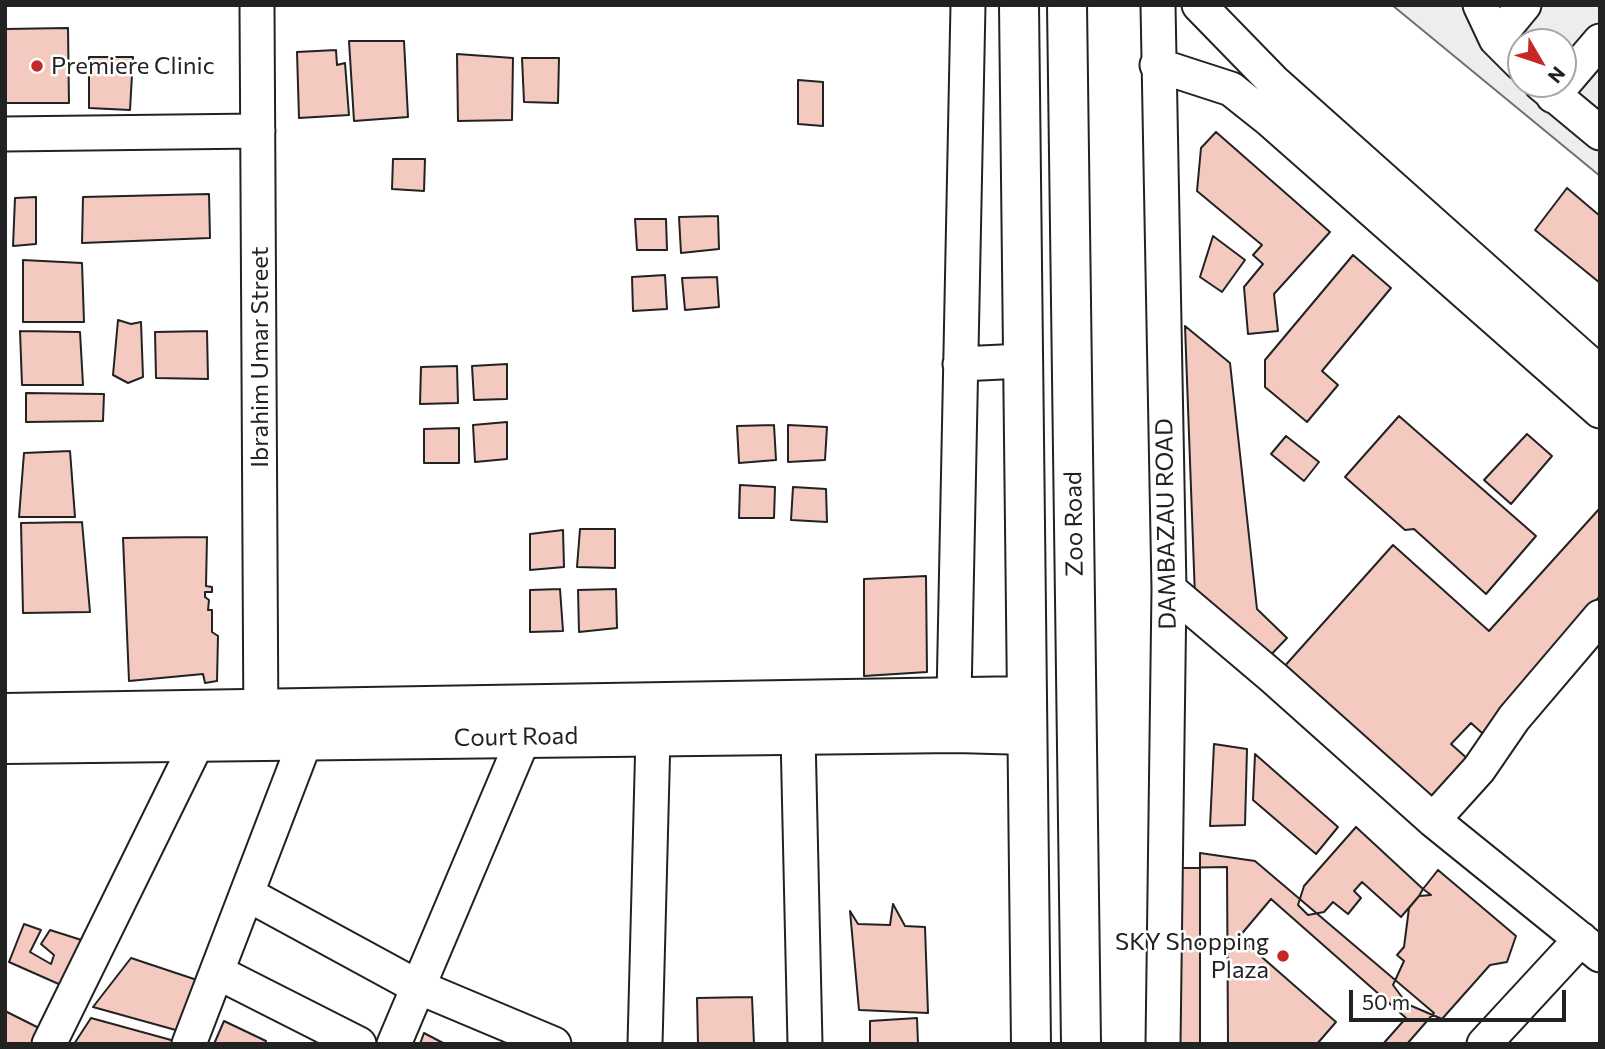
<!DOCTYPE html>
<style>
body{margin:0}
#map{position:relative;width:1605px;height:1049px;overflow:hidden;background:#fff;font-family:Commissioner,sans-serif}
canvas{display:block}
.frame{position:absolute;inset:0;border:7px solid #222;pointer-events:none}
.north{position:absolute;left:1507px;top:28px;width:70px;height:70px;box-sizing:border-box;background:#fff;border:2px solid #a7a7a7;border-radius:50%;rotate:129deg;font-size:19px;font-weight:700;line-height:28px;text-align:center;color:#222}
.north::after{content:'';display:block;margin:auto;width:24px;height:32px;background:#c62828;clip-path:polygon(50% 0,100% 100%,50% 72%,0 100%)}
.scale{position:absolute;left:1349px;top:990px;width:217px;height:32px;box-sizing:border-box;border:4px solid #222;border-top:0;padding-left:9px;font-size:21px;line-height:24px;white-space:nowrap;color:#222;-webkit-text-stroke:5px #fff;paint-order:stroke}
</style>
<div id="map">
<canvas width="1605" height="1049"></canvas>
<div class="frame"></div>
<div class="north">N</div>
<div class="scale">50 m</div>
</div>
<script>
const context = document.querySelector('canvas').getContext('2d');
context.lineJoin = 'round';
function fill(path, color) {
  context.fillStyle = color;
  context.fill(path, 'evenodd');
}
function poly(rows) {
  const path = new Path2D();
  for (const r of rows) {
    path.moveTo(r[0], r[1]);
    for (let i = 2; i < r.length; i += 2) path.lineTo(r[i], r[i + 1]);
  }
  return path;
}
function strokePath(path, color, width, dash) {
  context.strokeStyle = color;
  context.lineWidth = width;
  context.lineCap = dash ? 'butt' : 'round';
  context.setLineDash(dash || []);
  context.stroke(path);
}
function drawText(font, color, halo, rows, align = 'center') {
  context.font = font + ' Commissioner,sans-serif';
  context.lineWidth = 5;
  context.setLineDash([]);
  context.textBaseline = 'middle';
  context.strokeStyle = halo;
  context.fillStyle = color;
  for (const [text, x, y, turn = 0] of rows) {
    context.save();
    context.translate(x, y);
    context.rotate((+turn || 0) * Math.PI / 180);
    context.textAlign = isNaN(turn) ? turn : align;
    if (halo) context.strokeText(text, 0, 0);
    context.fillText(text, 0, 0);
    context.restore();
  }
}
const parking = poly([
 [1392,5,1600,5,1600,176,1392,5],
 [1521,42,1563,42,1563,84,1521,84,1521,42]
]);
const building = poly([
 [68,28,69,103,5,103,5,29,68,28],
 [349,41,404,41,408,117,354,121,349,41],
 [336,50,337,65,345,63,349,115,299,118,297,52,336,50],
 [457,54,513,58,512,120,458,121,457,54],
 [89,57,133,57,130,110,89,108,89,57],
 [522,58,559,58,558,103,524,102,522,58],
 [798,80,823,82,823,126,798,124,798,80],
 [1216,132,1330,232,1274,294,1278,331,1248,334,1244,287,1263,264,1253,255,1262,245,1197,191,1201,148,1216,132],
 [393,159,425,159,424,191,392,189,393,159],
 [1567,188,1600,216,1600,283,1535,230,1567,188],
 [209,194,210,238,82,243,83,197,209,194],
 [36,197,36,244,13,246,15,198,36,197],
 [718,216,719,249,681,253,679,217,718,216],
 [635,219,666,219,667,250,637,250,635,219],
 [1213,236,1245,260,1222,292,1200,277,1213,236],
 [1353,255,1391,288,1322,371,1338,385,1307,422,1265,387,1265,360,1353,255],
 [23,260,82,263,84,322,23,322,23,260],
 [665,275,667,309,633,311,632,277,665,275],
 [717,277,719,307,685,310,682,278,717,277],
 [118,320,131,324,141,322,143,377,128,383,113,375,118,320],
 [1185,326,1230,363,1257,609,1287,638,1264,662,1195,597,1185,326],
 [20,331,80,332,83,385,22,385,20,331],
 [207,331,208,379,156,378,155,332,207,331],
 [507,364,507,399,474,400,472,366,507,364],
 [457,366,458,403,420,404,421,367,457,366],
 [26,393,104,394,103,421,26,422,26,393],
 [1399,416,1536,536,1486,594,1414,529,1405,530,1345,477,1399,416],
 [507,422,507,459,475,462,473,425,507,422],
 [774,425,776,460,739,463,737,426,774,425],
 [788,425,827,427,825,460,788,462,788,425],
 [459,428,459,463,424,463,424,429,459,428],
 [1527,434,1552,456,1511,504,1484,480,1527,434],
 [1286,436,1319,462,1304,481,1271,454,1286,436],
 [70,451,75,517,19,517,24,453,70,451],
 [740,485,775,487,774,518,739,518,740,485],
 [793,487,826,489,827,522,791,520,793,487],
 [1600,508,1600,596,1501,707,1514,718,1492,742,1471,723,1451,744,1479,769,1433,820,1274,678,1393,545,1489,631,1600,508],
 [82,522,90,612,23,613,21,523,82,522],
 [580,529,615,529,615,568,577,567,580,529],
 [563,530,564,567,530,570,530,534,563,530],
 [207,537,206,586,212,587,212,592,205,592,205,597,209,600,208,610,212,610,212,632,218,636,217,681,205,683,203,674,129,681,123,538,207,537],
 [926,576,927,672,864,676,864,579,926,576],
 [560,589,563,631,530,632,530,590,560,589],
 [616,589,617,628,579,632,578,590,616,589],
 [1214,744,1247,749,1245,825,1210,826,1214,744],
 [1255,754,1338,827,1316,854,1253,800,1255,754],
 [1356,827,1423,889,1419,896,1401,917,1362,882,1354,891,1361,898,1348,914,1333,902,1324,912,1308,915,1298,905,1304,886,1356,827],
 [1200,853,1255,861,1434,1013,1407,1044,1200,1044,1200,853],
 [1227,867,1228,1044,1174,1044,1172,868,1227,867],
 [1438,870,1516,936,1507,962,1490,965,1442,1019,1407,1004,1393,985,1404,961,1397,955,1404,947,1409,908,1419,896,1431,895,1423,889,1438,870],
 [1271,899,1406,1018,1383,1044,1317,1044,1336,1022,1239,937,1271,899],
 [893,904,905,926,925,927,928,1013,859,1010,850,911,858,924,890,925,893,904],
 [24,924,41,930,30,952,51,964,54,955,41,944,50,930,94,944,70,989,9,962,24,924],
 [131,958,209,984,190,1034,93,1007,131,958],
 [752,997,754,1044,698,1044,697,998,752,997],
 [5,1011,43,1030,37,1044,5,1044,5,1011],
 [91,1018,182,1043,74,1044,91,1018],
 [917,1018,918,1044,870,1044,870,1021,917,1018],
 [224,1021,266,1041,265,1044,214,1044,224,1021],
 [424,1033,445,1044,420,1044,424,1033]
]);
const minor = poly([
 [257,5,261,734],
 [1158,5,1169,589,1163,1044],
 [1199,5,1273,81,1600,373],
 [1480,5,1496,39,1521,64],
 [1496,39,1524,5],
 [1157,65,1231,89,1270,120,1600,411],
 [1541,84,1600,133],
 [1553,96,1600,41],
 [5,134,258,131],
 [960,364,1023,361],
 [1169,589,1274,678,1433,820,1600,955],
 [954,697,968,5],
 [798,735,805,1044],
 [1433,820,1479,769,1514,718,1600,617],
 [247,894,416,986,554,1044],
 [217,972,359,1044],
 [49,1044,198,741],
 [189,1044,306,739],
 [394,1044,524,737],
 [645,1044,653,736],
 [1484,1044,1581,939]
]);
const major = poly([
 [1019,5,1031,1044],
 [1067,5,1081,1044],
 [5,713,1027,696],
 [5,744,957,733,1027,735]
]);
const markers = [
 [37,66,7,"#c62828"],
 [1283,956,7,"#c62828"]
];
const poiNames = [
 ["Premiere Clinic",51,66],
 ["SKY Shopping",1269,942,"right"],
 ["Plaza",1269,970,"right"]
];
const streetNames = [
 ["Ibrahim Umar Street",260,357,-90],
 ["Zoo Road",1074,524,-91],
 ["DAMBAZAU ROAD",1166,524,-91],
 ["Court Road",516,737,-1]
];
fill(parking, '#ededed');
strokePath(parking, '#6f6f6f', 2);
fill(building, '#f3c9c0');
strokePath(building, '#222', 2);
strokePath(minor, '#222', 37);
strokePath(major, '#222', 42);
strokePath(minor, '#fff', 33);
strokePath(major, '#fff', 38);
for (const [x, y, r, color] of markers) {
  const dot = new Path2D();
  dot.arc(x, y, r, 0, 2 * Math.PI);
  context.fillStyle = color;
  context.fill(dot);
  strokePath(dot, '#fff', 2.5);
}
drawText('24px', '#222', '#fff', poiNames, 'left');
drawText('24px', '#222', '#fff', streetNames);
</script>
